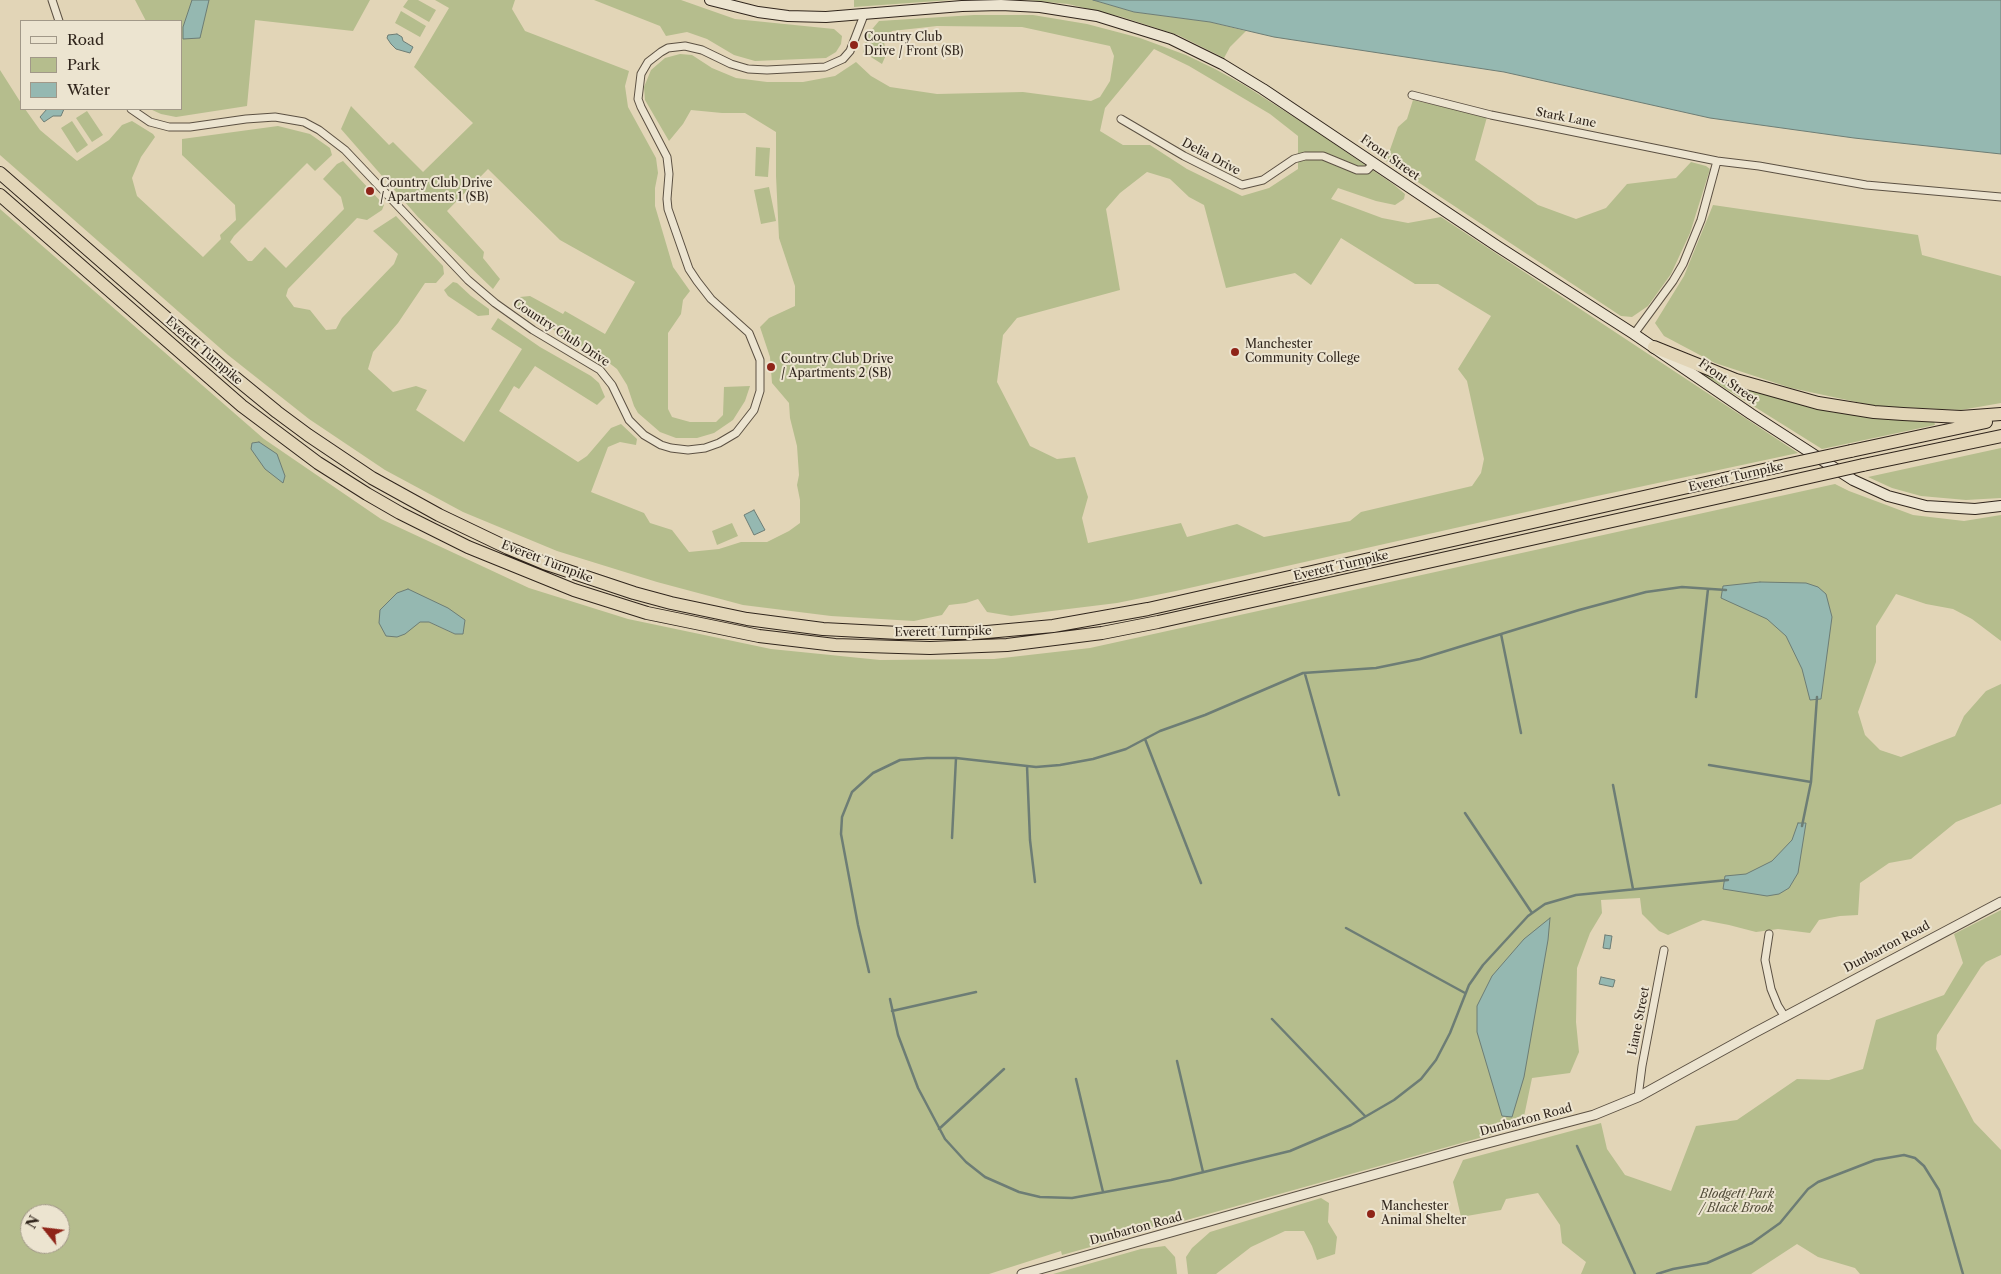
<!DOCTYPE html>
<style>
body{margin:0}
#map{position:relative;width:2001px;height:1274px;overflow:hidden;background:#e2d5b7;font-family:"Libre Caslon Text",serif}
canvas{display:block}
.legend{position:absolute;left:20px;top:20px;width:162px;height:90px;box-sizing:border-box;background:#ece4d0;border:1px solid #a19888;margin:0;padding:6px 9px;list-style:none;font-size:15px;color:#30251c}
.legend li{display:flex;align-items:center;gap:10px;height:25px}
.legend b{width:25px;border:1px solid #a19888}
.north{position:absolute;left:20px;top:1204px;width:50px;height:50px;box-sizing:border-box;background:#ece4d0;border:1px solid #a19888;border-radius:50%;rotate:299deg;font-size:14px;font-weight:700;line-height:20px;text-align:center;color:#30251c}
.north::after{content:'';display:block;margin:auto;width:18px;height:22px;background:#8f2418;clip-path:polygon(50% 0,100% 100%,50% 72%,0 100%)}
</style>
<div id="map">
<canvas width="2001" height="1274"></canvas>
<ul class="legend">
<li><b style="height:6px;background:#ece4d0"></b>Road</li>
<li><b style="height:14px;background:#b5bd8d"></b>Park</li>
<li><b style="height:14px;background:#95b8b1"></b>Water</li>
</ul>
<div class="north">N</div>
</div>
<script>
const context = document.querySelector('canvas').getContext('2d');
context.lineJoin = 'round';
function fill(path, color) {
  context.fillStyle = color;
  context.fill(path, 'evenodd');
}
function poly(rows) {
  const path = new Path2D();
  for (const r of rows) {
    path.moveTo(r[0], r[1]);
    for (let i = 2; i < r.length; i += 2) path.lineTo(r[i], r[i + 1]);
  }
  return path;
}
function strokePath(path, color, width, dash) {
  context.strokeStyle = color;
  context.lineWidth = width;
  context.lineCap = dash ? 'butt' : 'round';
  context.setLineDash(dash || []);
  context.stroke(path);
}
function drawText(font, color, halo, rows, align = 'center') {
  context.font = font + ' "Libre Caslon Text",serif';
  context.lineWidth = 4;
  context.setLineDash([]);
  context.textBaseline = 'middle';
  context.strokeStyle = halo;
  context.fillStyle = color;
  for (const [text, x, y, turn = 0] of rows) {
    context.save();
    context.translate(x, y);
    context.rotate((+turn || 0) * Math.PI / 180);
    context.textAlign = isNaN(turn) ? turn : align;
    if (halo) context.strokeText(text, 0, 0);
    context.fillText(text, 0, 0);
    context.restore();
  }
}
const green = poly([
 [135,0,370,0,353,31,255,20,247,106,176,117,161,114,150,109,181,109,181,21,146,21],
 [408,0,418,0,436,10,429,22,403,7],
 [435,0,515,0,512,9,525,31,629,71,625,86,628,107,656,158,658,173,655,188,655,206,673,267,690,291,683,300,681,314,668,333,668,409,672,417,690,422,716,422,723,415,724,387,750,386,745,401,733,420,714,433,697,438,676,438,660,432,638,413,634,406,627,385,617,369,604,359,570,340,517,307,520,297,530,296,563,314,565,311,605,334,635,282,560,240,488,169,447,211,484,252,483,258,500,279,493,289,418,217,341,129,351,106,389,145,393,142,423,172,473,123,414,67,449,8],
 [594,0,681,0,735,19,834,29,842,36,841,44,836,52,826,58,755,61,734,55,707,39,687,32,666,36,660,26],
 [854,0,951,0,854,7],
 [1027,0,1093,0,1134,12,1210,22,1246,31,1230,47,1224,58,1178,35,1122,17,1068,4],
 [401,11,426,26,420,37,395,23],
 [974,15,1033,15,1087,24,1140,38,1186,55,1215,69,1244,85,1311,128,1393,184,1405,194,1404,199,1395,205,1376,201,1338,188,1331,199,1382,218,1408,223,1441,217,1798,453,1597,496,1176,591,1117,603,1011,616,987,612,978,599,966,603,949,605,942,615,914,621,831,616,743,605,657,582,557,551,463,512,385,470,309,419,228,355,0,155,0,70,21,103,21,109,25,109,40,130,77,161,109,140,122,125,132,121,153,134,155,137,141,157,132,178,137,196,203,257,221,239,220,235,236,220,235,205,182,155,182,139,278,126,310,134,330,148,332,155,315,171,307,163,234,236,230,242,248,261,252,261,265,247,286,268,344,209,341,197,323,179,337,164,343,161,384,205,382,210,367,220,357,218,288,289,286,296,294,307,310,310,326,330,336,329,342,318,394,264,398,254,373,231,396,216,443,266,444,274,436,283,425,283,398,323,373,352,368,369,393,392,416,386,427,390,416,410,464,442,522,349,491,329,498,318,540,347,591,376,599,383,605,397,597,405,535,366,519,389,514,386,499,411,578,462,587,456,611,428,621,424,637,439,636,445,620,442,608,447,591,492,644,513,650,523,672,530,689,552,719,549,741,542,767,542,789,531,800,523,800,500,797,485,799,475,797,446,790,418,789,403,772,383,770,357,760,327,769,318,795,306,795,286,779,238,776,176,776,132,745,113,722,113,691,110,683,124,669,141,645,100,644,87,651,70,665,58,680,54,692,55,712,68,736,78,767,82,803,82,835,76,856,62,871,76,890,87,937,94,1023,92,1091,101,1100,97,1110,81,1114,56,1110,46,1022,27,937,26,892,31,884,41,886,55,882,64,863,52,868,34,879,21],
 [1154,49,1189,66,1270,114,1298,136,1298,169,1269,188,1242,196,1187,169,1150,145,1123,145,1100,131,1105,108],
 [1147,172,1170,179,1189,197,1204,205,1226,288,1295,273,1311,285,1341,238,1415,284,1438,284,1491,316,1458,369,1467,381,1484,459,1481,473,1472,486,1361,512,1350,521,1264,537,1237,524,1187,537,1181,523,1088,543,1082,518,1088,497,1075,457,1057,459,1030,446,997,382,1003,335,1017,318,1120,290,1106,209,1120,193],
 [1413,100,1487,117,1475,160,1538,205,1576,219,1606,208,1627,184,1676,178,1691,162,1706,166,1710,169,1690,233,1671,274,1648,306,1632,317,1621,316,1386,161,1398,127,1407,119],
 [87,111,103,135,92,142,76,118],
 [72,121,88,145,77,153,61,128],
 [756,147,770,148,768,177,755,176],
 [769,187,776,221,761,224,754,190],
 [1713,205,1918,235,1922,255,2001,276,2001,403,1961,410,1875,406,1791,388,1715,363,1664,336,1655,323,1684,276],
 [0,209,264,439,381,519,529,588,628,619,771,649,880,660,994,659,1090,648,1835,484,1849,491,1913,515,1964,521,2001,515,2001,641,1972,619,1953,609,1926,604,1896,594,1876,626,1876,662,1858,712,1865,735,1880,750,1901,757,1955,736,1964,716,1986,691,2001,684,2001,804,1956,822,1911,859,1889,863,1860,883,1858,915,1840,916,1819,920,1810,933,1778,929,1756,932,1729,925,1703,920,1668,935,1659,931,1642,914,1640,898,1601,900,1602,913,1590,933,1577,968,1576,1022,1579,1052,1570,1073,1532,1078,1522,1126,1062,1255,1061,1251,989,1274,0,1274],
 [465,620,463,633,455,634,429,622,420,622],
 [30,1214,60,1214,60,1244,30,1244],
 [453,282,457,283,471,296,489,309,489,315,478,316,448,296,444,290],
 [1699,372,1777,398,1831,412,1885,419,1934,421,1935,425,1822,449],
 [2001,448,2001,498,1966,500,1921,496,1892,488,1868,477],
 [732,523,738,536,717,545,712,531],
 [2001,910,2001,955,1986,962,1981,967,1937,1035,1936,1049,1974,1122,2001,1150,2001,1274,1860,1274,1855,1268,1818,1257,1797,1244,1751,1274,1581,1274,1586,1262,1562,1243,1560,1225,1538,1193,1506,1199,1501,1210,1461,1217,1453,1182,1463,1160,1601,1123,1607,1149,1625,1175,1671,1191,1696,1126,1737,1120,1797,1079,1829,1080,1863,1069,1876,1020,1944,995,1963,963,1954,934],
 [1321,1198,1329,1203,1328,1222,1337,1237,1335,1254,1317,1260,1312,1246,1304,1231,1285,1231,1251,1247,1216,1274,1188,1274,1186,1257,1192,1248,1210,1232],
 [1165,1246,1175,1257,1177,1274,1053,1274,1141,1249]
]);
const water = poly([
 [192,0,209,0,200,38,183,39,183,27,192,0],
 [1093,0,2001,0,2001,154,1854,138,1710,118,1504,72,1274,37,1210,22,1134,12,1093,0],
 [397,34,402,37,403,41,413,47,410,53,396,49,391,44,387,38,388,35,397,34],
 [47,109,64,109,61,116,53,116,44,122,40,117,47,109],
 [259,442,277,454,285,476,283,483,265,469,251,449,252,443,259,442],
 [754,510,765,530,754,535,744,515,754,510],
 [1760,582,1806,583,1818,587,1826,594,1832,617,1821,699,1810,700,1802,669,1786,636,1767,619,1721,598,1723,586,1760,582],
 [408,589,448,608,465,620,463,634,455,634,429,622,420,622,405,634,397,637,386,636,379,623,380,610,397,593,408,589],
 [1798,823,1806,823,1798,873,1789,888,1779,894,1767,896,1723,889,1725,876,1746,874,1772,861,1792,840,1798,823],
 [1550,918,1548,940,1524,1077,1512,1117,1502,1116,1477,1032,1477,1006,1492,976,1524,939,1550,918],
 [1605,935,1612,936,1610,949,1603,948,1605,935],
 [1601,977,1615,980,1613,987,1599,984,1601,977]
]);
const stream = poly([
 [1501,634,1521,733],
 [1305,674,1339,795],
 [1696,697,1708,589],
 [1145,739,1201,883],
 [1709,765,1811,782],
 [1027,766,1030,840,1035,882],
 [1613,785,1633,889],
 [1465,813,1532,913],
 [1802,826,1811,782,1817,697],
 [952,838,956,758],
 [1346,928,1465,993],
 [869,972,858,925,841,834,842,817,852,792,873,773,900,760,927,758,956,758,1036,767,1060,765,1093,759,1126,749,1160,731,1205,715,1303,673,1376,668,1420,659,1579,610,1646,592,1682,587,1726,590],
 [890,999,898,1035,918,1088,945,1139,966,1162,985,1177,1019,1192,1040,1197,1072,1198,1171,1180,1290,1151,1351,1125,1394,1100,1421,1079,1436,1060,1450,1033,1469,985,1483,965,1528,916,1545,904,1576,895,1728,880],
 [892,1011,976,992],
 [1272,1019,1365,1116],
 [1177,1061,1203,1172],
 [1076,1079,1103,1192],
 [939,1129,1004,1069],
 [1577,1146,1635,1274],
 [1657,1274,1673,1269,1707,1263,1752,1243,1780,1223,1808,1189,1818,1182,1875,1160,1904,1155,1915,1158,1924,1166,1939,1190,1963,1274]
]);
const minor = poly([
 [52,0,59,21],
 [1412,95,1491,115,1717,161,1759,166,1866,185,2001,197],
 [131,109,150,122,169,127,190,127,246,119,275,117,304,122,319,130,345,150,468,280,495,303,533,330,600,370,612,385,629,420,644,435,661,445,671,448,688,450,705,448,719,443,736,433,754,410,760,391,760,360,749,333,711,299,697,281,689,269,668,209,667,199,669,174,667,157,641,107,638,99,641,74,648,62,661,52,668,48,685,46,702,50,731,64,748,69,767,70,825,67,843,59,850,51,864,15],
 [1121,119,1184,156,1242,185,1263,180,1294,159,1305,156,1323,156,1357,170,1367,170,1374,163],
 [1634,334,1673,281,1683,264,1701,220,1717,161],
 [1769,934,1765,960,1771,989,1778,1006,1785,1017],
 [1638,1097,1642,1066,1664,950]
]);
const tertiary = poly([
 [1022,1274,1465,1149,1594,1115,1638,1097,1754,1033,2001,902]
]);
const secondary = poly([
 [710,0,758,12,788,16,826,17,962,6,1001,5,1040,7,1097,16,1171,39,1222,64,1263,89,1497,246,1634,334,1751,414,1853,480,1888,496,1926,506,1975,509,2001,506]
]);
const motorway = poly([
 [0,173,233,376,277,412,308,435,372,478,439,515,508,548,544,563,634,593,671,603,747,619,823,629,899,633,976,633,1053,626,1148,609,1772,468],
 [0,195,242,406,318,463,367,494,400,513,468,547,574,590,647,613,759,636,835,645,930,648,1007,645,1102,633,1158,622,1779,484],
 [1654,347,1736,380,1818,403,1874,412,1903,414,1961,417,2001,414],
 [1851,451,1986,422],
 [1863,465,2001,436]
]);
const motorwayBridge = poly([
 [1772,468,1851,451],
 [1779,484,1863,465]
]);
const markers = [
 [854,45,5,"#8f2418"],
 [370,191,5,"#8f2418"],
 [1235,352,5,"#8f2418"],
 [771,367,5,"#8f2418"],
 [1371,1214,5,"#8f2418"]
];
const poiNames = [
 ["Country Club",864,38],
 ["Drive / Front (SB)",864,52],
 ["Country Club Drive",380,184],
 ["/ Apartments 1 (SB)",380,198],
 ["Manchester",1245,345],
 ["Community College",1245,359],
 ["Country Club Drive",781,360],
 ["/ Apartments 2 (SB)",781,374],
 ["Manchester",1381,1207],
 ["Animal Shelter",1381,1221]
];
const streetNames = [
 ["Stark Lane",1566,118,11],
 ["Delia Drive",1211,157,28],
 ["Front Street",1390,158,35],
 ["Country Club Drive",561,333,33],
 ["Everett Turnpike",204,351,41],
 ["Front Street",1728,382,35],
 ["Everett Turnpike",1736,477,-13],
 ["Everett Turnpike",547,562,21],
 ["Everett Turnpike",1341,566,-13],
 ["Everett Turnpike",943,632,-1],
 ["Dunbarton Road",1887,947,-28],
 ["Liane Street",1639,1021,-79],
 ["Dunbarton Road",1526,1120,-15],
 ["Dunbarton Road",1136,1229,-15]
];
const parkNames = [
 ["Blodgett Park",1737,1195],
 ["/ Black Brook",1737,1209]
];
fill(green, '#b5bd8d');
fill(water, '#95b8b1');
strokePath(water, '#6d7d75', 1);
strokePath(stream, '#6d7d75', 2.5);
strokePath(minor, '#5c5143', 9);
strokePath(tertiary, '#5c5143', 11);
strokePath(secondary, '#30251c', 12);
strokePath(motorway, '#30251c', 14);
strokePath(minor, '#ece4d0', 7);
strokePath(tertiary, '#ece4d0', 9);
strokePath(secondary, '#ece4d0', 10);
strokePath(motorway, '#e2d5b7', 12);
strokePath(motorwayBridge, '#30251c', 14, []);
strokePath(motorwayBridge, '#e2d5b7', 12);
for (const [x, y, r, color] of markers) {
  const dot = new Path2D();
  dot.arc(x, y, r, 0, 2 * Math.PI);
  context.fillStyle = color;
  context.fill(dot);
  strokePath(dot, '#ece4d0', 2);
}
drawText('12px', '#30251c', '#ece4d0', poiNames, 'left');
drawText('12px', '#30251c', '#ece4d0', streetNames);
drawText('italic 12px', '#514b38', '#ece4d0', parkNames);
</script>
